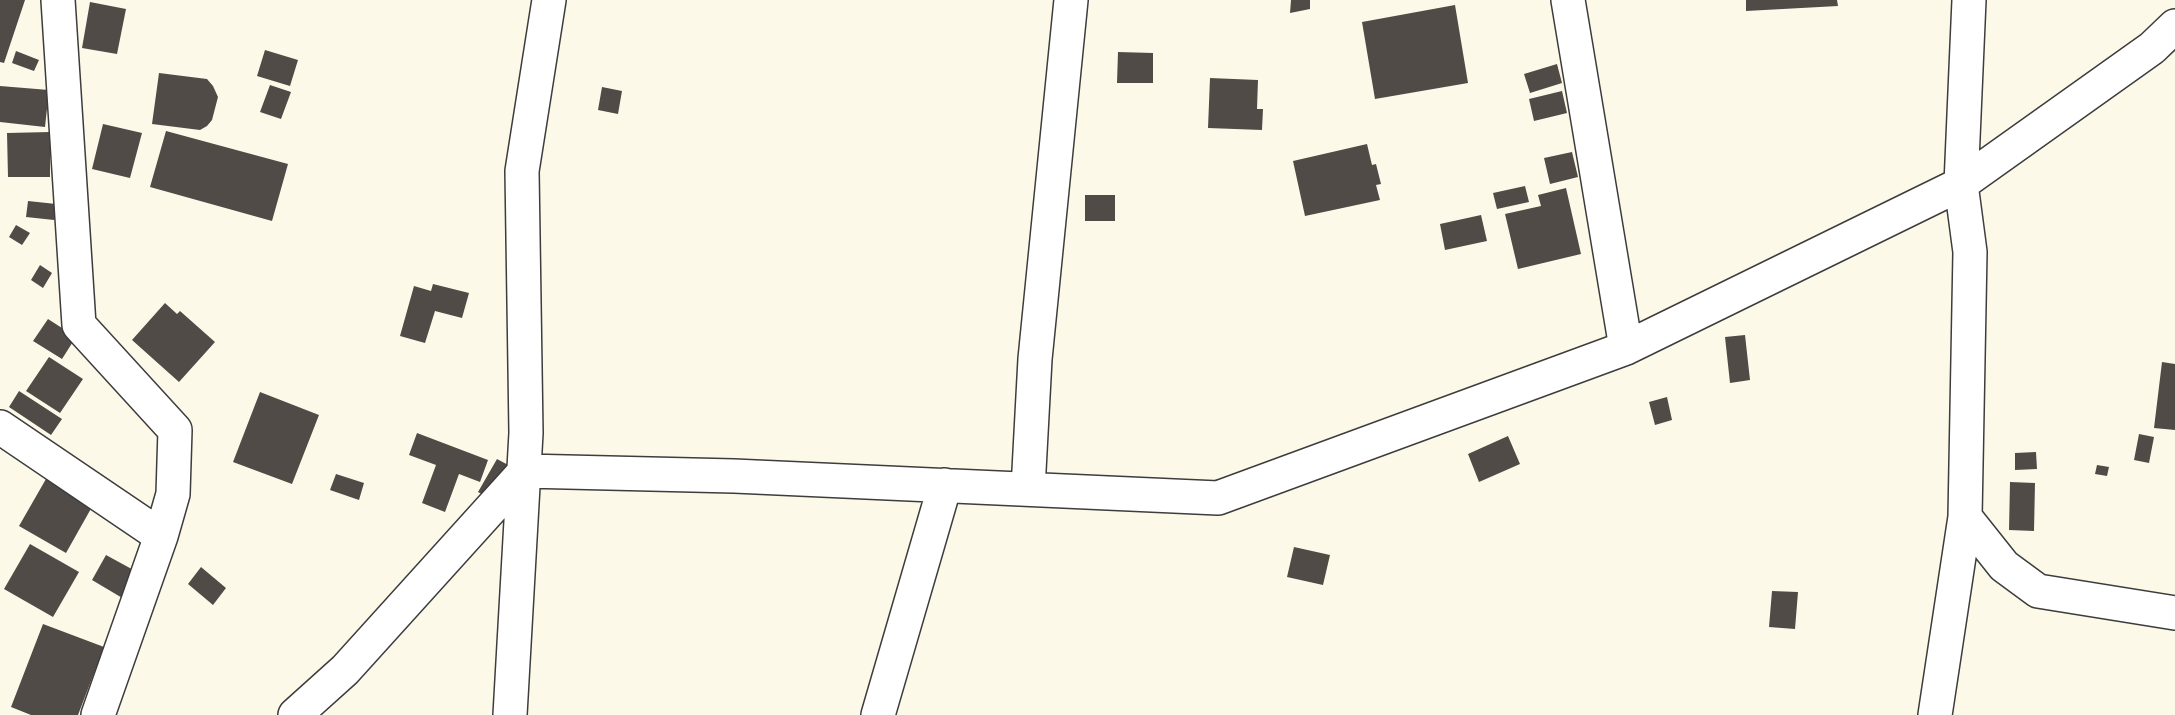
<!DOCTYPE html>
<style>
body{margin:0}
canvas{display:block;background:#fdf9e8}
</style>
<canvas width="2175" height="715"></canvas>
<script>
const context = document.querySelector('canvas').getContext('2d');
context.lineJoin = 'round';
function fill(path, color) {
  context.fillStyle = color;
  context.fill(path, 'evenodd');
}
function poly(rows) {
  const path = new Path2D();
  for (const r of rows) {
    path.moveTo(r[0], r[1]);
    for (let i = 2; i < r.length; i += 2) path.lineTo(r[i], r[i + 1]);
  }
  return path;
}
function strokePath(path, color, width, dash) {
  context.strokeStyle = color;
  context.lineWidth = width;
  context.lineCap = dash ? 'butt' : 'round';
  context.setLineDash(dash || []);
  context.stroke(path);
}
const building = poly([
 [0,0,25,0,4,63,0,62],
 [1291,0,1310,0,1310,9,1290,13],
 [1746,0,1837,0,1838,6,1746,11],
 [90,2,126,9,117,54,82,48],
 [1455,5,1468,83,1375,99,1362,22],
 [265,50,298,60,290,86,257,76],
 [16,51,39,60,34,71,12,63],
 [1118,52,1153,53,1153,83,1117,83],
 [1557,64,1562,83,1530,93,1524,74],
 [159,73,207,79,213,86,218,97,212,120,207,126,200,130,152,124],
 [1210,78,1258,80,1257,109,1263,109,1262,130,1208,128],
 [270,85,291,92,281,119,260,112],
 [0,86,49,90,45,127,0,122],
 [602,87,622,91,618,114,598,110],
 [1562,91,1567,113,1534,121,1529,99],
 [103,124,142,133,130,178,92,169],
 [166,131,288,164,272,221,150,187],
 [50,132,50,177,8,177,7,133],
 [1367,144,1372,165,1376,164,1381,184,1376,185,1380,200,1305,216,1293,161],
 [1572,152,1578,177,1550,184,1544,158],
 [1525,186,1529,202,1497,209,1493,193],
 [1566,188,1581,254,1518,269,1505,214,1541,206,1538,195],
 [1085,195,1115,195,1115,221,1085,221],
 [28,201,56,204,54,220,26,217],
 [1481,215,1487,241,1445,250,1440,224],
 [16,225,30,233,22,245,9,237],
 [40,265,52,273,43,288,31,280],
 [433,284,469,293,462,318,435,311,425,343,400,336,414,286,431,291],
 [165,303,177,314,180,311,215,342,179,382,132,340],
 [48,319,76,337,62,359,33,341],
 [1745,335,1750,380,1730,383,1725,337],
 [49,357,83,379,60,413,26,391],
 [2162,362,2175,364,2175,430,2154,428],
 [19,391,62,419,51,435,9,407],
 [260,392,319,415,292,484,233,462],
 [1667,397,1672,420,1655,425,1649,402],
 [417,433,488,460,480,482,459,474,445,512,422,503,436,465,409,455],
 [2139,434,2154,437,2149,463,2134,460],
 [1508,436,1520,464,1479,482,1468,454],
 [2036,452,2037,469,2015,470,2015,453],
 [497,459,512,467,492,500,478,492],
 [2097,465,2109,467,2107,476,2095,474],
 [50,472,97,498,66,553,19,526],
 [336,474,364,483,359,500,330,490],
 [2010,482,2035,483,2034,531,2009,530],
 [30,544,79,572,53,617,4,589],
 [1294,547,1330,555,1323,585,1287,577],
 [106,555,139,573,124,599,92,580],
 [201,567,226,588,213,605,188,584],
 [1772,591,1798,592,1795,629,1769,627],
 [43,624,104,647,78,715,31,715,11,707]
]);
const minor = poly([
 [58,0,79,325,175,430,173,494,161,536,98,715],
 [1568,0,1626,348],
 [0,427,161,536],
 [1028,489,1035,359,1071,0],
 [1965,517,2004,566,2038,591,2175,613],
 [295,715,345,670,525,471,734,476,1218,498,1626,348,1961,184,2152,48,2175,26],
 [510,715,526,433,522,171,549,0],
 [878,715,945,485],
 [1935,715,1965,517,1970,252,1961,184,1969,0]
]);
fill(building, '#514b47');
strokePath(minor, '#3d3d3d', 36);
strokePath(minor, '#fff', 33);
</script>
